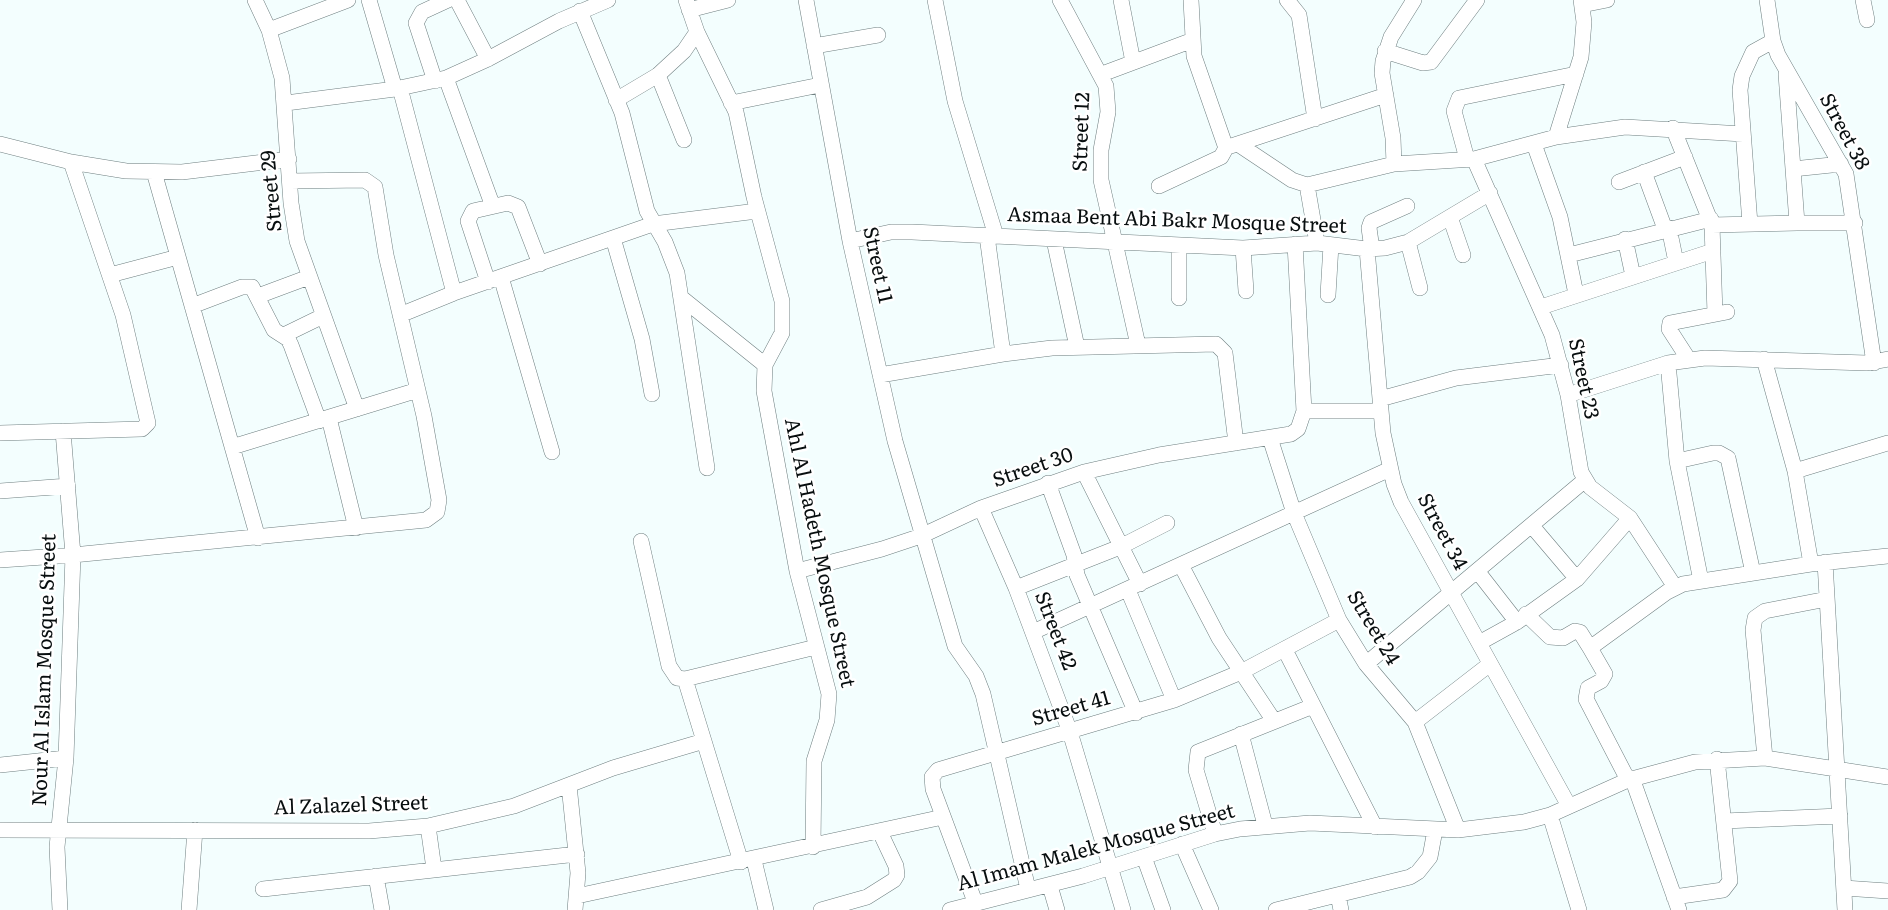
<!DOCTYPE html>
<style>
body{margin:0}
canvas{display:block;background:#f3fefe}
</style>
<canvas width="1888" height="910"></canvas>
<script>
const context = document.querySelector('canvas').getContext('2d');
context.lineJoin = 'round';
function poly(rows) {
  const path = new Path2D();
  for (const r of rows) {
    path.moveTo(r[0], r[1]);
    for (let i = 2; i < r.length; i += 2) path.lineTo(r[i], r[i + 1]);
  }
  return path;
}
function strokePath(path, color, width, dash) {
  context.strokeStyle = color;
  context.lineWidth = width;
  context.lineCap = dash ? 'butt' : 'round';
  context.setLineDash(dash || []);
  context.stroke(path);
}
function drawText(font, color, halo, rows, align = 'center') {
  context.font = font + ' Literata,serif';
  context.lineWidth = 5;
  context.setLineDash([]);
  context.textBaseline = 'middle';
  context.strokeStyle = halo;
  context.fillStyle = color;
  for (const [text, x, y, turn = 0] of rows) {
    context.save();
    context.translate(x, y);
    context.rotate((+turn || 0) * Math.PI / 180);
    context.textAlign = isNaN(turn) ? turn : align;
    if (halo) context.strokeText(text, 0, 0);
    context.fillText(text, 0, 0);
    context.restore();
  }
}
const minor = poly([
 [255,0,269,30,282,78,291,203,297,241,357,409],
 [369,0,395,89],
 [457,0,488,59],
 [686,0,697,32,736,112,754,197,782,301,782,333,765,365,764,391,797,571,829,694,827,720,814,761,813,847],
 [806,0,850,241,895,441,955,646,976,676,983,694,1028,889],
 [935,0,955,101,996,236],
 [1060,0,1106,86,1108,112,1101,150,1101,180,1138,345],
 [1121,0,1133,62],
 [1287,0,1299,15,1315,119],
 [1767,0,1773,41,1778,55,1846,174,1874,363],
 [1863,0,1867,20],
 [1582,5,1607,0],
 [689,10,728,0],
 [580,11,622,113,647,211,665,242,677,273,707,468],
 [269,30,348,0],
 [814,46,878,35],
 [1385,51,1423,63,1431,62,1477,0],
 [1102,74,1193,40],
 [1786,74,1797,223,1855,223],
 [658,75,684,140],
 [446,78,492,204],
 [435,81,416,23,422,12,448,0],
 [400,88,454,293],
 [616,100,658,75,684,51,697,32],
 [286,103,395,89,446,78,488,59,559,21,608,0],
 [731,103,820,85],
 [1673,128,1712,225,1715,314],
 [1556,137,1581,57,1584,22,1581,0],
 [0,144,71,162,126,171,182,172,289,159],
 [1238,144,1292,180,1307,185,1394,164,1474,159,1556,137,1625,127,1743,134],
 [1534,144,1560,217,1576,294],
 [1231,146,1386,95],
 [1467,159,1454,111,1459,98,1576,74],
 [1474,159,1552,335,1568,395,1581,472,1590,487,1630,518,1675,587],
 [1394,164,1393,138,1382,73,1383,61,1391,37,1414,0],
 [1793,169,1841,164],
 [154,172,258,538],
 [1644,172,1665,229],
 [1619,182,1685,157],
 [1307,185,1317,243],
 [1159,186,1221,157,1226,148,1194,56,1191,0],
 [1450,217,1463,255],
 [1750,224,1740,90,1742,76,1753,52,1773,41],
 [1712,225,1797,223],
 [1669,228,1676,262],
 [987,236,1003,354],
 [613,238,642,339,652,394],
 [1625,239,1633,276],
 [1054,240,1077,347],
 [850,241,891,232,912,232,1243,248,1317,243,1367,249,1385,248,1408,242,1490,193],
 [1408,242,1420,288],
 [1179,246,1179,298],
 [1243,248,1246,291],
 [1367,249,1383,433,1394,484,1401,502,1569,806],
 [1372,249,1369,228,1371,222,1407,206],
 [1569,255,1711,219],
 [110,275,178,257],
 [501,277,552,452],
 [488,282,468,221,473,211,508,203,518,207,540,264],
 [1328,295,1331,245],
 [258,296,309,277],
 [683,299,765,365],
 [192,306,242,287,252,287,274,330,288,339,291,345,319,421],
 [1541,307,1713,251],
 [400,315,454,293,653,224,757,211],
 [284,335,323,316],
 [1764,359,1795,471,1811,564],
 [1689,360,1669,329,1670,323,1727,312],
 [1668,363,1677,461,1701,581],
 [880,375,1003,354,1052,348,1216,344,1225,353,1236,443],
 [1568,395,1668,363,1705,358,1867,363,1888,359],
 [1380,399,1456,378,1561,365],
 [1304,411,1380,411],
 [329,418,356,528],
 [0,433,142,429,148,423,123,315,71,162],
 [1270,438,1294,513,1339,620,1366,664,1415,722,1458,830],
 [232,447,418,390],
 [1677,461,1713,453,1719,453,1728,458,1753,573],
 [1795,471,1888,443],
 [1084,472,1140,584],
 [1048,483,1074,555,1077,575,1136,713],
 [0,491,68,486],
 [981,508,1016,588,1070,732,1123,910],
 [1532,526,1577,579],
 [641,541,669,666,677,678,685,679,816,647],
 [0,560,73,555,426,520,437,512,439,500,424,416,386,255,375,187,365,180,290,181],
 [1825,562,1845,910],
 [1181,565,1219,638,1274,721],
 [797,571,882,549,921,536,981,508,1084,472,1159,455,1291,434,1298,429,1304,411,1295,244],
 [1478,572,1517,622],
 [1016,588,1120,547,1167,523],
 [1128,590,1174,700],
 [1526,614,1550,637,1563,638,1575,631,1580,632,1590,648,1605,674,1601,681,1588,688,1586,699,1628,780],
 [1033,632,1390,469],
 [1479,643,1517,622,1577,579,1630,518],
 [1590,648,1667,592,1683,584,1811,564,1888,556],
 [1285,650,1375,827],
 [1366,664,1585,480],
 [685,679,741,862],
 [1415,722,1490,664],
 [1241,734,1265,825],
 [1765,758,1753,630,1755,618,1765,611,1827,599],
 [0,765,66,758],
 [1632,778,1679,910],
 [569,785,578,873,575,910],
 [1550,815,1579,910],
 [1724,821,1840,816],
 [428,826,434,869],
 [0,830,369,831,428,826,514,806,613,768,704,741],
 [1215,834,1196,770,1198,752,1313,706],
 [1182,844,1211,910],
 [1144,857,1163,910],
 [754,860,766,910],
 [376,876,382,910],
 [1050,886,1057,910],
 [1844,888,1888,891],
 [263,889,577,854],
 [1338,895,1341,910],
 [577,896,943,817],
 [1674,897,1723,890,1730,881,1717,759],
 [975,902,933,789,932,777,938,770,1174,700,1241,672,1339,620],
 [60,910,57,847,66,758,73,555,63,431],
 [189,910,195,830],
 [821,910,867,897,894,880,897,875,896,866,880,832],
 [950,910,1083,876,1215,834,1240,829,1310,823,1458,830,1524,822,1550,815,1628,780,1695,762,1765,758,1888,777],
 [1276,910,1410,877,1418,872,1430,857,1435,830]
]);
const streetNames = [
 ["Street 12",1082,132,-88],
 ["Street 38",1844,132,62],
 ["Street 29",272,191,-95],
 ["Asmaa Bent Abi Bakr Mosque Street",1177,221,2],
 ["Street 11",877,265,78],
 ["Street 23",1583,379,78],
 ["Street 30",1033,468,-19],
 ["Street 34",1442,532,62],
 ["Ahl Al Hadeth Mosque Street",819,553,78],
 ["Street 24",1373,628,59],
 ["Street 42",1055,631,69],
 ["Nour Al Islam Mosque Street",45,670,-88],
 ["Street 41",1071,709,-16],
 ["Al Zalazel Street",351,806,-2],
 ["Al Imam Malek Mosque Street",1096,848,-15]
];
strokePath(minor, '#6f7f80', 16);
strokePath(minor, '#fff', 15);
drawText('20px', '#080e0f', '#fff', streetNames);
</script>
